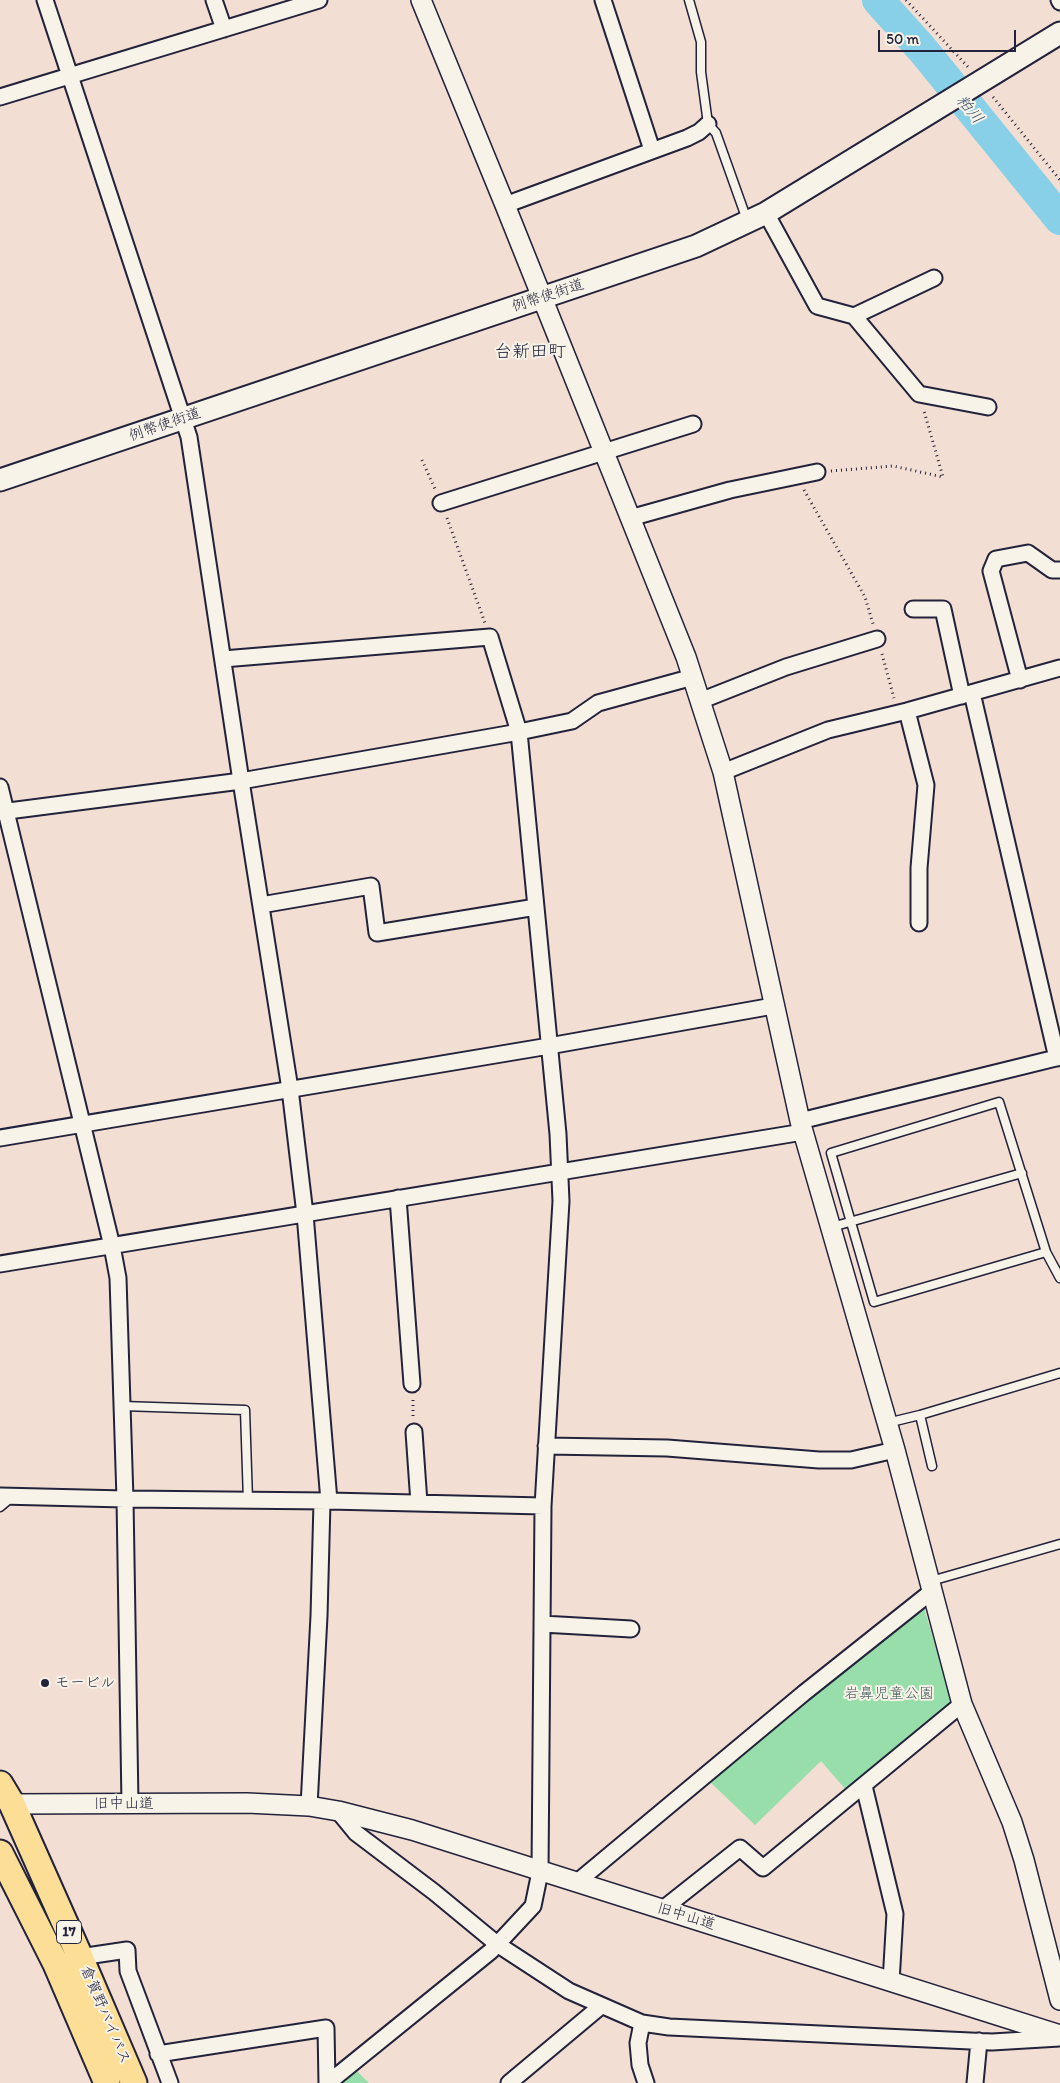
<!DOCTYPE html>
<meta charset="utf-8">
<style>
body{margin:0}
#map{position:relative;width:1060px;height:2083px;overflow:hidden;background:#f2ded2;font-family:Itim,sans-serif}
canvas{display:block}
.scale{position:absolute;left:878px;top:30px;width:138px;height:22px;box-sizing:border-box;border:2px solid #22223b;border-top:0;padding-left:6px;font-size:15px;line-height:18px;white-space:nowrap;color:#22223b;-webkit-text-stroke:4px #f7f3e8;paint-order:stroke}
</style>
<div id="map">
<canvas width="1060" height="2083"></canvas>
<div class="scale">50 m</div>
</div>
<script>
const context = document.querySelector('canvas').getContext('2d');
context.lineJoin = 'round';
function fill(path, color) {
  context.fillStyle = color;
  context.fill(path, 'evenodd');
}
function poly(rows) {
  const path = new Path2D();
  for (const r of rows) {
    path.moveTo(r[0], r[1]);
    for (let i = 2; i < r.length; i += 2) path.lineTo(r[i], r[i + 1]);
  }
  return path;
}
function strokePath(path, color, width, dash) {
  context.strokeStyle = color;
  context.lineWidth = width;
  context.lineCap = dash ? 'butt' : 'round';
  context.setLineDash(dash || []);
  context.stroke(path);
}
function drawText(font, color, halo, rows, align = 'center') {
  context.font = font + ' Itim,"Klee One",sans-serif';
  context.lineWidth = 4;
  context.setLineDash([]);
  context.textBaseline = 'middle';
  context.strokeStyle = halo;
  context.fillStyle = color;
  for (const [text, x, y, turn = 0] of rows) {
    context.save();
    context.translate(x, y);
    context.rotate((+turn || 0) * Math.PI / 180);
    context.textAlign = isNaN(turn) ? turn : align;
    if (halo) context.strokeText(text, 0, 0);
    context.fillText(text, 0, 0);
    context.restore();
  }
}
const green = poly([
 [924,1608,952,1701,951,1705,846,1790,821,1761,755,1825,708,1780,918,1609],
 [357,2071,369,2083,342,2083]
]);
const river = poly([
 [878,0,922,49,1060,219]
]);
const path = poly([
 [906,0,968,67],
 [993,97,1060,180],
 [422,460,435,489],
 [831,471,893,466,943,477,924,411],
 [804,490,865,597,873,624],
 [447,518,485,623],
 [882,654,894,698],
 [413,1400,413,1416]
]);
const service = poly([
 [689,0,701,42,701,72,708,124,716,133,747,220],
 [832,1227,1022,1173],
 [1046,1252,874,1302,831,1153,999,1102,1046,1252,1060,1278],
 [122,1406,245,1410,248,1501],
 [887,1423,920,1415],
 [932,1466,920,1415,1060,1373],
 [0,1507,12,1497],
 [931,1581,1060,1544]
]);
const minor = poly([
 [45,0,189,437,241,781,290,1089,305,1214,329,1501],
 [214,0,224,29],
 [603,0,652,150],
 [1059,0,1060,2],
 [0,97,319,0],
 [505,205,687,138,699,132,708,124],
 [766,213,817,306,854,316,919,394,988,407],
 [854,316,934,278],
 [441,503,693,424],
 [630,518,730,490,817,472],
 [913,609,943,609,962,696],
 [223,659,490,637,519,732,558,1134,561,1201,543,1506,540,1872,533,1906,491,1951,328,2083],
 [1020,680,991,571,996,559,1028,553,1052,570,1060,570],
 [972,693,1057,1058],
 [700,701,786,667,877,639],
 [907,711,926,785,919,868,919,923],
 [723,772,828,730,907,711,1060,668],
 [0,787,112,1246,118,1278,125,1499,130,1804],
 [0,812,241,781,519,732,572,721,598,703,693,677],
 [261,905,371,886,377,933,536,907],
 [800,1121,1060,1057],
 [0,1138,549,1046,773,1006],
 [398,1198,412,1384],
 [0,1264,803,1132],
 [414,1432,419,1503],
 [546,1446,667,1448,819,1460,851,1460,895,1450],
 [0,1496,125,1499,329,1501,543,1506],
 [542,1624,631,1629],
 [864,1786,895,1914,891,1982],
 [309,1806,319,1616,322,1502],
 [338,1811,356,1833,434,1892,497,1944,569,1991,642,2023,669,2027,992,2042,1060,2038],
 [576,1883,804,1693,931,1592],
 [663,1909,740,1848,763,1868,962,1704],
 [80,1957,127,1950,128,1971,170,2083],
 [642,2023,638,2043,640,2065,646,2083],
 [158,2054,326,2028,327,2083],
 [509,2083,601,2006],
 [975,2083,979,2041]
]);
const tertiary = poly([
 [421,0,505,205,686,657,723,772,800,1121,895,1450,962,1704,1012,1822,1024,1860,1060,2000],
 [12,1804,247,1803,309,1806,338,1811,412,1830,1060,2035]
]);
const secondary = poly([
 [0,480,696,246,766,213,1060,33]
]);
const trunk = poly([
 [0,1784,12,1804,80,1957,134,2083],
 [0,1853,56,1964,107,2083]
]);
const markers = [
 [45,1683,5,"#22223b"]
];
const shields = [
 [69,1932,25]
];
const shieldNames = [
 ["17",69,1932]
];
const streetNames = [
 ["例幣使街道",548,296,-18],
 ["例幣使街道",165,425,-19],
 ["旧中山道",124,1804],
 ["旧中山道",686,1917,17],
 ["倉賀野バイパス",105,2015,67]
];
const poiNames = [
 ["モービル",55,1683]
];
const parkNames = [
 ["岩鼻児童公園",889,1694]
];
const waterNames = [
 ["粕川",969,110,50]
];
const quarterNames = [
 ["台新田町",530,352]
];
fill(green, '#97deab');
strokePath(river, '#87d0e8', 32);
strokePath(service, '#22223b', 11);
strokePath(minor, '#22223b', 19);
strokePath(tertiary, '#22223b', 22);
strokePath(secondary, '#22223b', 25);
strokePath(trunk, '#22223b', 29);
strokePath(path, '#22223b', 3, [1, 4]);
strokePath(service, '#f7f3e8', 8);
strokePath(minor, '#f7f3e8', 15);
strokePath(tertiary, '#f7f3e8', 19);
strokePath(secondary, '#f7f3e8', 21);
strokePath(trunk, '#fdde96', 25);
for (const [x, y, r, color] of markers) {
  const dot = new Path2D();
  dot.arc(x, y, r, 0, 2 * Math.PI);
  context.fillStyle = color;
  context.fill(dot);
  strokePath(dot, '#f7f3e8', 2);
}
for (const [x, y, w] of shields) {
  const box = new Path2D();
  box.roundRect(x - w / 2, y - 11.5, w, 23, 4);
  context.fillStyle = '#f7f3e8';
  context.fill(box);
  strokePath(box, '#22223b', 1);
}
drawText('bold 14px', '#22223b', null, shieldNames);
drawText('15px', '#22223b', '#f7f3e8', streetNames);
drawText('15px', '#22223b', '#f7f3e8', poiNames, 'left');
drawText('15px', '#455a5d', '#f7f3e8', parkNames);
drawText('italic 16px', '#40566f', '#f7f3e8', waterNames);
drawText('18px', '#22223b', '#f7f3e8', quarterNames);
</script>
